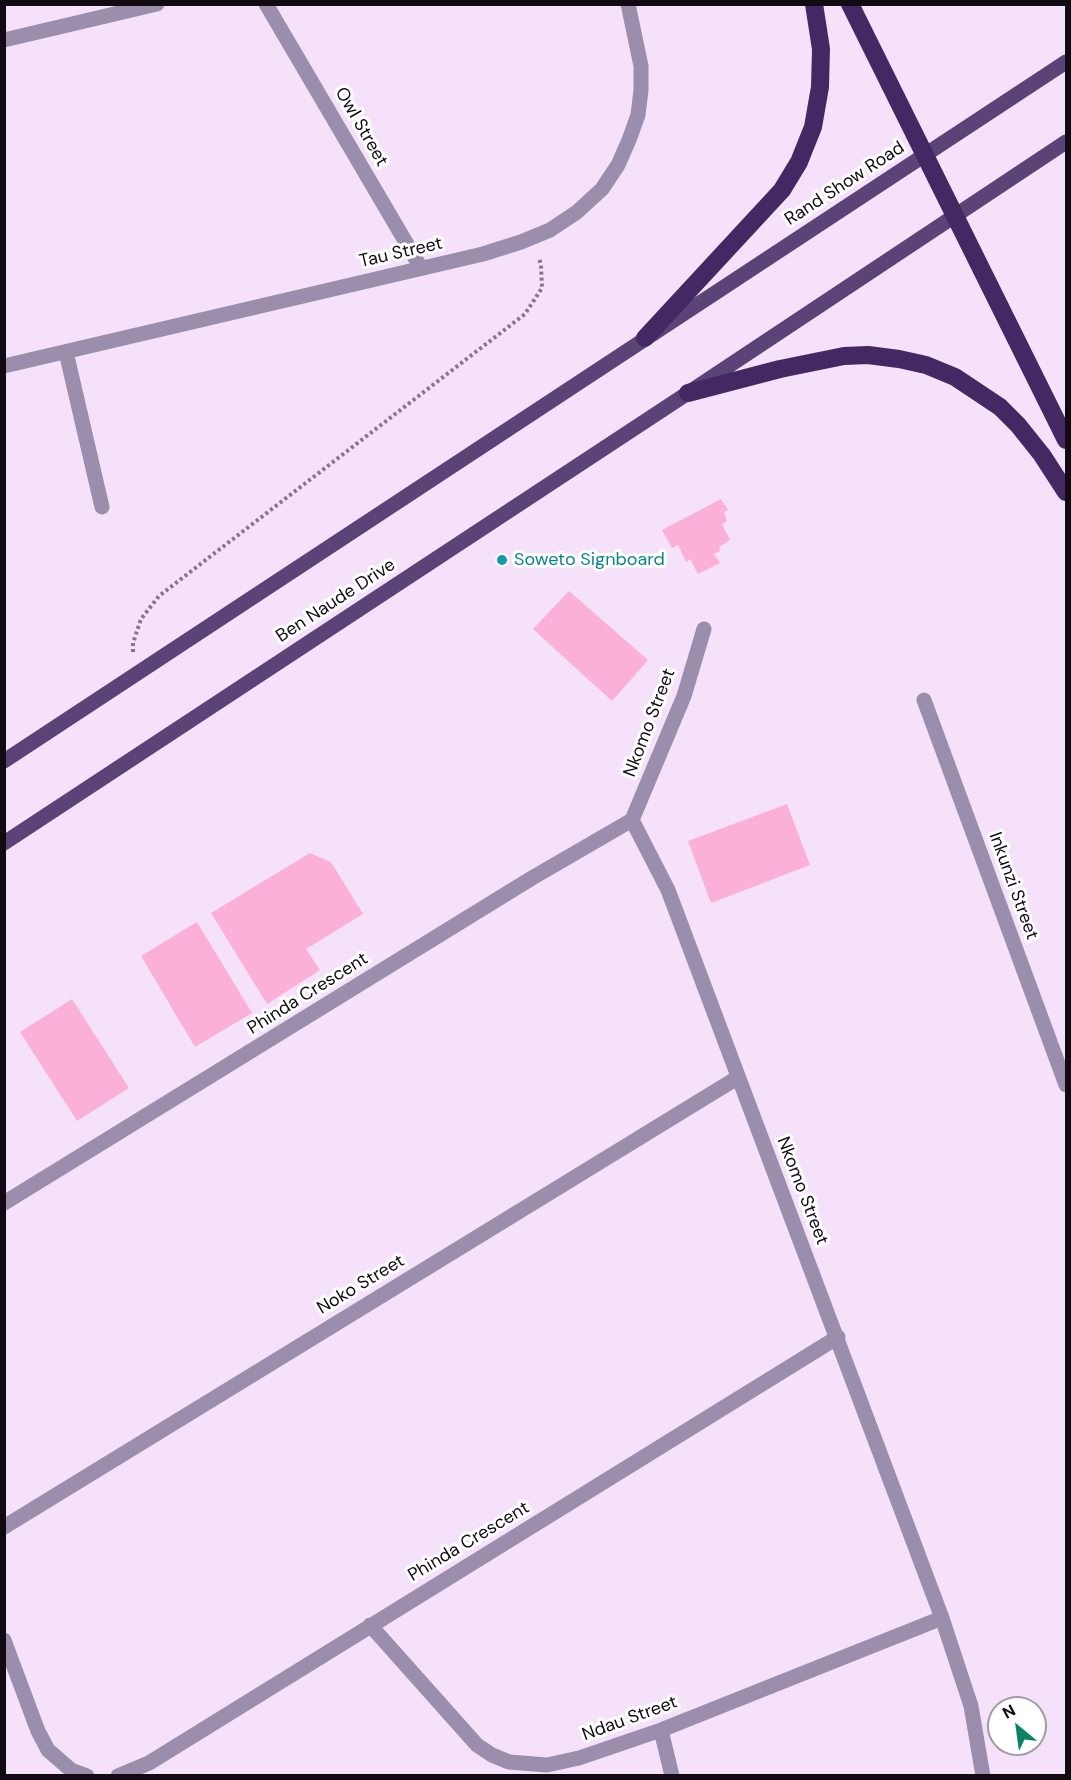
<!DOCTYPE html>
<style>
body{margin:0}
#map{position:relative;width:1071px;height:1780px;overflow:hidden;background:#f6e1fa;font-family:"DM Sans",sans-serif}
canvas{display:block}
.frame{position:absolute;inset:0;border:6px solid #110a12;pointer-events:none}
.north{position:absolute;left:987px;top:1696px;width:60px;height:60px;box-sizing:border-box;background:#fff;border:2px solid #a09da0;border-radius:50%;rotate:331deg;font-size:16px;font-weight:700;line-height:24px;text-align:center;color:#110a12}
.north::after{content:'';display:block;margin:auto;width:21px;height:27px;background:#098363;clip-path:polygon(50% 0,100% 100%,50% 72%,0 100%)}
</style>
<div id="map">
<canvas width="1071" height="1780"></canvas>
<div class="frame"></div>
<div class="north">N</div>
</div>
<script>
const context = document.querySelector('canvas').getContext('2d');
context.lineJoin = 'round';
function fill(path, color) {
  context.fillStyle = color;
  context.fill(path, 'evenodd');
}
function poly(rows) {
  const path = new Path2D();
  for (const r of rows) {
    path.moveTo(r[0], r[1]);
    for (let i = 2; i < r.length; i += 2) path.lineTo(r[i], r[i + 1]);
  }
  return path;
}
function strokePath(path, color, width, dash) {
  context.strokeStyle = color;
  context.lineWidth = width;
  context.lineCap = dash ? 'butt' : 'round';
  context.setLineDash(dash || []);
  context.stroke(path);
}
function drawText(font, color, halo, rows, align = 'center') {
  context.font = font + ' "DM Sans",sans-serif';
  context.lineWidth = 6;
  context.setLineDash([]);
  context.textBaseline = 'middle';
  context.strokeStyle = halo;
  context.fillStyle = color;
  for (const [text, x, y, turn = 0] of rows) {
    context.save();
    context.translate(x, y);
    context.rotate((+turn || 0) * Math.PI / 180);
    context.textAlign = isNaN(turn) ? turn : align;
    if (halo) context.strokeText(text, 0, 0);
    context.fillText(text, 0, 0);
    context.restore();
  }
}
const building = poly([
 [721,499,728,510,724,512,727,521,722,524,730,540,719,547,720,551,714,554,720,563,698,574,690,559,686,562,678,545,672,548,662,530],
 [569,591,648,660,612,701,533,629],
 [787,804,810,865,711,903,688,841],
 [310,853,331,862,363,914,306,949,320,970,267,1004,211,913],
 [197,922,252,1013,195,1047,141,956],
 [72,999,129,1088,77,1121,20,1032]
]);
const path = poly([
 [133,652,133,643,141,619,159,596,525,314,542,288,541,265,539,258]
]);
const minor = poly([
 [266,4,421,268],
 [4,40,157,4],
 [66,352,102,507],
 [4,366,483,254,521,242,550,230,577,212,602,189,618,165,629,140,638,115,641,90,641,66,628,4],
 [924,700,1066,1085],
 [632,820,668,890,942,1618,971,1706,983,1776],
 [632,820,684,696,704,629],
 [4,1203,532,878,632,820],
 [4,1527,737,1078],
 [370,1625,477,1745,492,1755,509,1762,547,1765,579,1758,661,1730,942,1618],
 [4,1640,38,1731,48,1750,71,1770,87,1776],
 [661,1730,672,1776],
 [118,1776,149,1763,838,1337]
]);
const major = poly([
 [4,761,1066,62],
 [4,843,688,393,1066,142]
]);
const highway = poly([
 [850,4,1066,440],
 [645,338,782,190,799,162,813,127,820,87,821,49,814,4],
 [688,393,780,369,844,356,868,355,899,359,926,365,955,377,1000,407,1018,425,1042,455,1066,492]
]);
const markers = [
 [502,560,6,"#0f9aa8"]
];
const streetNames = [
 ["Owl Street",361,127,60],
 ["Rand Show Road",845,184,-33],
 ["Tau Street",401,253,-13],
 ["Ben Naude Drive",336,601,-33],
 ["Nkomo Street",650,723,-69],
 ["Inkunzi Street",1013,886,70],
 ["Phinda Crescent",308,994,-32],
 ["Nkomo Street",802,1191,69],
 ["Noko Street",361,1285,-31],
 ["Phinda Crescent",469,1542,-31],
 ["Ndau Street",630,1719,-20]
];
const cultureNames = [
 ["Soweto Signboard",514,560]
];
fill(building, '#fbb0d8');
strokePath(path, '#857787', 4, [3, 3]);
strokePath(minor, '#9a8eac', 15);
strokePath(major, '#5a4477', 15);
strokePath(highway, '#442863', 18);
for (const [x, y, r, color] of markers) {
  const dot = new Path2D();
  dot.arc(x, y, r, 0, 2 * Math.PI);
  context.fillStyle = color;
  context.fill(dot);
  strokePath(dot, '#fff', 2);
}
drawText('18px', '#110a12', '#fff', streetNames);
drawText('18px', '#0d838f', '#fff', cultureNames, 'left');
</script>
